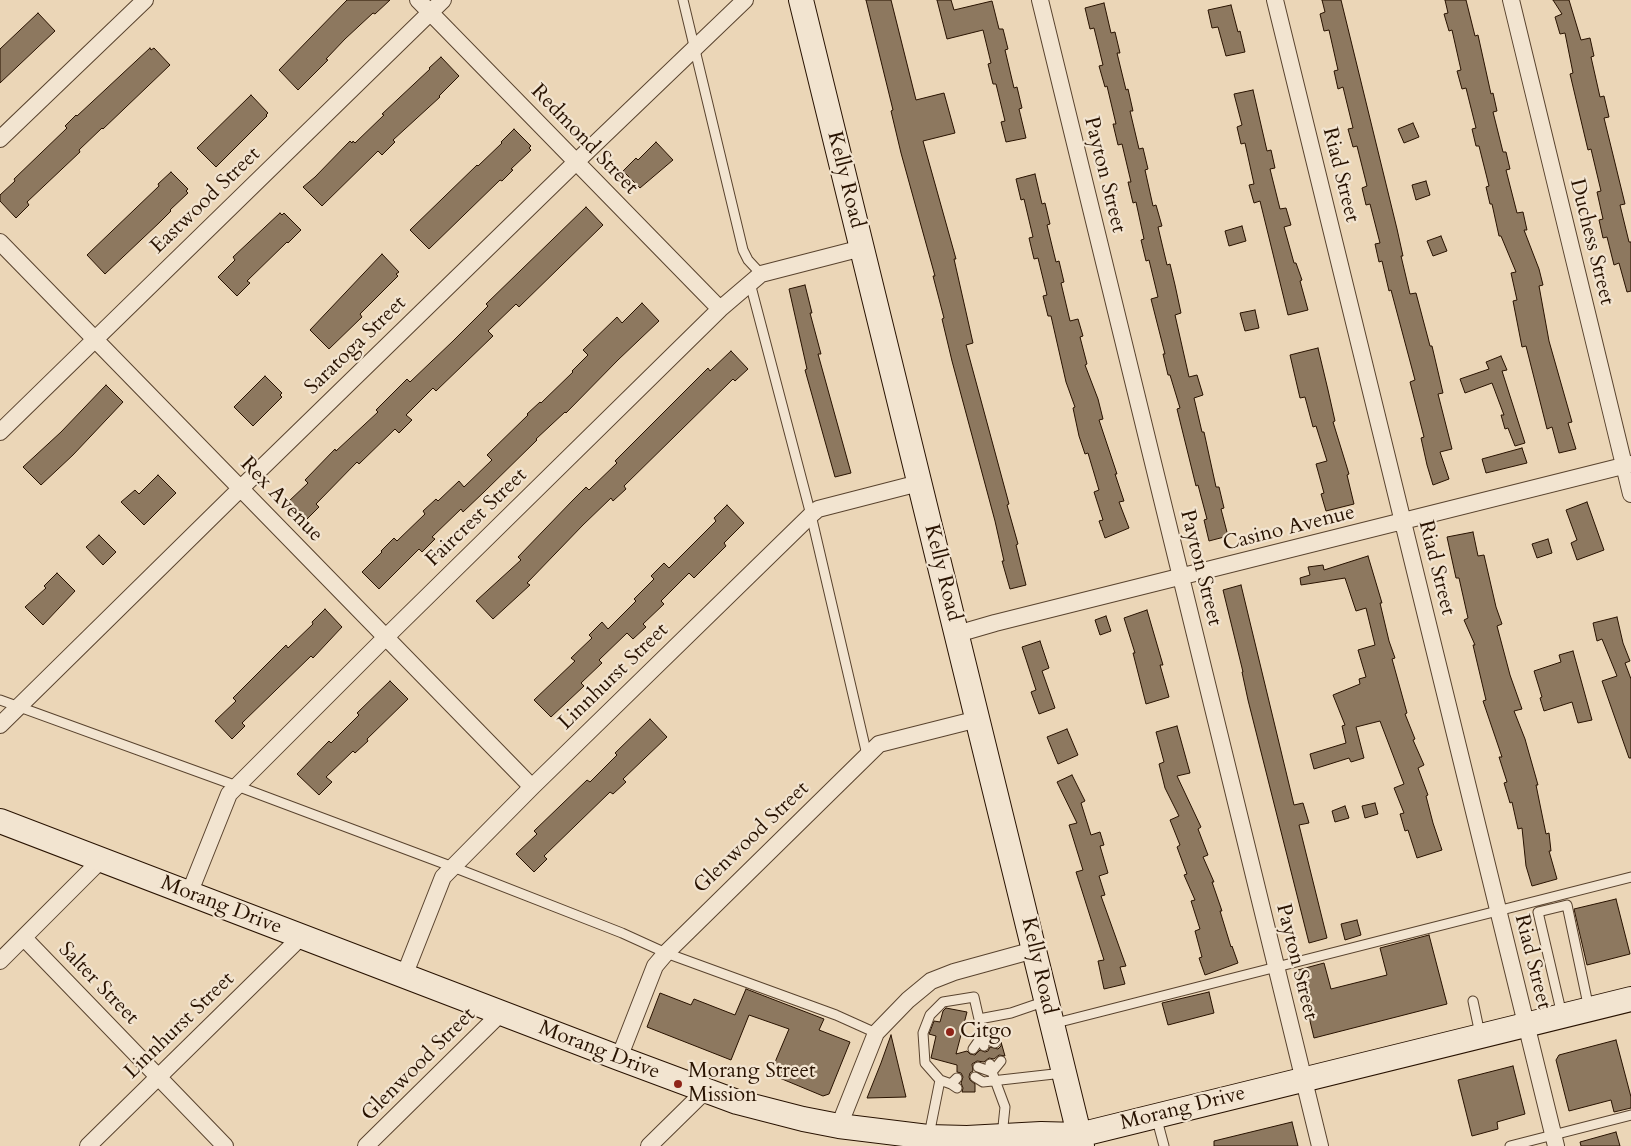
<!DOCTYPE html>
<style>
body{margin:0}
canvas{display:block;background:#ebd6b7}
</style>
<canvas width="1631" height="1146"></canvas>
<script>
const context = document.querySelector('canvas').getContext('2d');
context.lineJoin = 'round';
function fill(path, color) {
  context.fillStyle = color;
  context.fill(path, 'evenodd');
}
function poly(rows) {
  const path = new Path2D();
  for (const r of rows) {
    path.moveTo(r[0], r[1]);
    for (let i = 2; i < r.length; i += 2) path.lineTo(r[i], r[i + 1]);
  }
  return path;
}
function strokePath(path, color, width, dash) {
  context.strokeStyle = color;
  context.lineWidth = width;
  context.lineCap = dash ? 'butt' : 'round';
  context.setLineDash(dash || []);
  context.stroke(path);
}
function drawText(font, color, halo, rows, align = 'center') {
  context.font = font + ' Cardo,serif';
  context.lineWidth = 4.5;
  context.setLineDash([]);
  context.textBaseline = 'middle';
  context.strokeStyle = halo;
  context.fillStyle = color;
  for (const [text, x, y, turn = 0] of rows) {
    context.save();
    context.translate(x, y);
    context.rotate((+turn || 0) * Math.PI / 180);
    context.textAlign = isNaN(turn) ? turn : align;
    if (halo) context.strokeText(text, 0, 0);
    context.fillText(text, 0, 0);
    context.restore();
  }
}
const building = poly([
 [347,0,390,0,375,14,373,13,345,39,326,59,328,60,298,90,279,70,347,0],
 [866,0,891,0,916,100,944,93,955,133,923,141,956,259,954,259,973,343,966,345,1009,504,1007,505,1018,544,1016,545,1026,585,1010,589,1002,561,1004,561,995,521,952,361,942,319,944,318,933,276,935,276,901,153,891,111,893,110,866,0],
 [937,0,951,0,954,10,992,1,999,29,1003,29,1008,49,1005,50,1014,88,1017,87,1022,108,1019,109,1026,138,1006,142,1001,122,1005,121,996,84,993,84,988,64,991,63,983,30,947,39,937,0],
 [1322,0,1341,0,1397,229,1403,256,1401,256,1410,294,1416,293,1430,346,1432,346,1443,393,1438,394,1452,449,1440,452,1449,479,1433,485,1427,465,1421,438,1424,437,1410,382,1415,380,1391,290,1389,291,1382,261,1379,262,1375,244,1380,243,1370,204,1366,205,1362,188,1367,186,1357,146,1353,147,1348,129,1353,128,1343,87,1338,89,1334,71,1338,70,1329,30,1324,31,1320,14,1325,12,1322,0],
 [1445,0,1466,0,1475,36,1478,35,1491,94,1493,93,1497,111,1493,112,1503,152,1506,152,1510,169,1506,170,1517,213,1523,212,1527,230,1524,230,1539,269,1543,285,1539,286,1549,341,1572,422,1568,423,1576,449,1559,453,1552,427,1547,429,1526,346,1522,347,1513,301,1517,300,1511,273,1516,272,1501,236,1499,236,1492,204,1490,204,1486,187,1489,186,1479,146,1476,146,1472,129,1476,128,1466,88,1462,89,1457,71,1461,70,1452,30,1449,31,1444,14,1448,13,1445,0],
 [1553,0,1569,0,1581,40,1590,38,1594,56,1591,57,1600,97,1604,96,1609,117,1604,118,1625,204,1620,205,1629,242,1631,242,1631,291,1627,292,1619,263,1614,265,1607,237,1603,238,1599,220,1603,219,1597,192,1601,191,1591,149,1588,150,1570,74,1573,73,1565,33,1560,34,1555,17,1562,14,1553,0],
 [1104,3,1111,33,1115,32,1120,53,1117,53,1126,90,1128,89,1133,111,1130,111,1139,149,1143,148,1148,169,1145,170,1153,206,1156,205,1162,226,1158,227,1167,265,1170,264,1175,285,1181,313,1175,315,1189,377,1197,375,1203,395,1194,398,1202,432,1204,432,1216,487,1219,487,1224,508,1221,509,1228,536,1209,541,1204,520,1207,519,1198,485,1196,486,1177,409,1180,408,1170,375,1168,375,1163,354,1165,354,1151,299,1158,297,1149,260,1146,261,1141,240,1144,239,1136,202,1133,203,1128,182,1131,182,1122,144,1118,145,1113,124,1116,124,1107,86,1105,87,1099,66,1103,65,1094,28,1090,29,1085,8,1104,3],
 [1231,5,1238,32,1240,31,1245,52,1226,56,1218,27,1212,28,1208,10,1231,5],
 [38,13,55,31,0,83,0,49,38,13],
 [150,48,151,50,154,48,170,65,103,129,102,128,79,150,80,152,27,202,29,205,16,218,0,201,0,195,15,181,14,179,67,128,65,126,76,115,77,116,150,48],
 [441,57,459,76,439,96,440,97,393,140,395,142,382,155,378,151,322,206,303,187,315,177,350,141,352,143,353,141,355,143,384,115,382,114,430,69,429,68,441,57],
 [1253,90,1267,151,1271,150,1275,168,1270,169,1280,209,1286,208,1291,225,1284,227,1294,263,1296,263,1302,280,1300,281,1308,310,1288,315,1260,201,1254,203,1249,185,1254,184,1245,143,1241,144,1237,127,1242,125,1234,94,1253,90],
 [251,95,268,113,266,115,267,116,216,167,197,148,251,95],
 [1413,123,1419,137,1404,143,1398,129,1413,123],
 [514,129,531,146,529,148,531,150,511,169,513,170,502,181,500,180,429,249,410,230,477,165,478,166,502,143,501,142,514,129],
 [656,142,673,160,640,188,623,171,636,158,638,160,656,142],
 [171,172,188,189,186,191,188,193,170,210,171,211,160,222,105,274,87,255,159,186,158,184,171,172],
 [1035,174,1042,204,1045,203,1050,224,1047,225,1056,262,1059,261,1064,282,1061,283,1070,321,1078,319,1083,336,1080,337,1087,364,1085,365,1098,399,1103,419,1099,420,1117,474,1115,474,1124,501,1119,502,1129,528,1105,538,1099,521,1103,520,1094,492,1099,490,1088,453,1085,454,1079,436,1073,408,1075,407,1066,382,1051,316,1048,316,1043,296,1047,295,1038,258,1034,259,1029,238,1033,237,1024,199,1021,200,1016,179,1035,174],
 [1426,181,1430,195,1416,200,1412,185,1426,181],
 [586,207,603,225,519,307,516,304,488,331,493,336,436,391,433,388,406,415,412,420,399,433,395,429,359,464,357,462,316,504,319,507,306,520,288,502,308,483,305,480,335,449,336,451,378,412,376,410,407,379,410,382,453,341,488,306,486,304,586,207],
 [280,213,282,215,284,213,301,230,288,243,287,242,247,281,250,283,237,296,218,277,235,260,233,257,280,213],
 [1242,226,1246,241,1229,246,1225,231,1242,226],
 [1441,236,1447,251,1433,256,1427,241,1441,236],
 [382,254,399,272,396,274,398,276,360,314,362,317,329,349,310,330,382,254],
 [805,285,812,313,810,313,821,354,818,354,851,473,835,477,805,370,807,369,789,289,805,285],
 [642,303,659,321,618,360,566,413,565,412,536,439,537,440,484,492,463,512,461,509,432,537,435,539,422,552,419,549,379,589,362,572,382,552,381,551,394,538,397,541,425,514,423,511,436,499,438,501,459,481,464,487,492,460,487,455,528,415,527,414,540,402,541,403,573,372,572,371,588,355,583,350,617,317,622,323,642,303],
 [1255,310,1259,328,1245,331,1240,313,1255,310],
 [1318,348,1328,390,1335,421,1333,422,1349,474,1347,475,1354,504,1326,511,1321,494,1324,493,1316,464,1327,461,1316,426,1313,427,1305,397,1300,398,1290,355,1318,348],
 [731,351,748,369,735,381,733,379,624,486,626,489,613,501,611,498,583,525,527,583,530,585,493,619,476,601,521,560,518,557,573,500,586,487,589,490,617,463,615,461,708,368,710,371,731,351],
 [1501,356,1507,370,1502,371,1525,443,1515,446,1508,428,1505,429,1501,415,1504,415,1492,383,1465,393,1460,379,1489,369,1486,362,1501,356],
 [265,376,282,393,280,395,282,397,253,426,234,407,265,376],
 [106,385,123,402,73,455,41,485,23,467,61,432,106,385],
 [1522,448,1527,463,1486,473,1482,459,1522,448],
 [158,475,176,493,144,525,121,502,135,490,139,494,158,475],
 [1587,502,1604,550,1577,560,1571,543,1577,540,1566,510,1587,502],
 [727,505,744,523,724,543,726,546,694,578,689,573,661,601,664,604,643,624,646,627,633,639,627,633,599,660,602,663,581,683,584,686,551,717,534,700,575,661,571,658,592,638,589,635,602,622,608,629,636,601,634,599,654,579,651,576,664,563,669,568,716,521,714,518,727,505],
 [1473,532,1478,556,1484,555,1496,607,1502,624,1497,626,1510,675,1522,709,1514,711,1525,739,1538,785,1536,785,1546,834,1549,833,1551,851,1549,851,1557,879,1532,886,1526,866,1522,828,1518,829,1512,802,1510,803,1504,783,1507,782,1499,757,1502,757,1483,701,1486,700,1473,645,1475,645,1464,620,1468,618,1459,578,1456,578,1447,537,1473,532],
 [99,535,116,552,103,565,86,547,99,535],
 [1548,539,1552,553,1537,558,1532,544,1548,539],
 [1368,556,1382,603,1380,603,1389,641,1395,658,1392,659,1407,713,1405,714,1415,739,1413,740,1424,765,1418,768,1428,795,1426,796,1433,823,1442,850,1417,858,1408,830,1405,831,1400,814,1404,813,1394,788,1404,784,1380,721,1356,727,1364,758,1351,762,1349,758,1314,769,1310,754,1346,743,1342,726,1345,725,1333,695,1360,684,1359,679,1366,677,1358,650,1375,645,1366,608,1356,611,1345,578,1301,585,1300,578,1310,575,1308,567,1323,565,1324,570,1368,556],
 [57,573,75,591,43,625,25,607,46,588,44,586,57,573],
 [1241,585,1294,805,1303,803,1309,823,1299,825,1327,938,1309,943,1248,700,1242,672,1243,672,1223,590,1241,585],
 [325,609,342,627,313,658,311,656,242,723,245,726,232,739,215,721,236,701,233,698,286,645,288,648,313,624,312,622,325,609],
 [1147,610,1163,665,1160,665,1169,697,1146,704,1133,653,1135,653,1124,618,1147,610],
 [1106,616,1111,631,1100,635,1095,620,1106,616],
 [1617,617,1623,643,1630,661,1625,663,1631,679,1631,758,1629,758,1602,681,1617,676,1602,639,1597,641,1593,623,1617,617],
 [1040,641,1049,668,1042,671,1055,708,1039,714,1031,692,1036,690,1022,647,1040,641],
 [1573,651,1592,720,1578,723,1572,702,1544,711,1540,698,1542,697,1534,671,1561,662,1559,655,1573,651],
 [390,681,408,699,367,739,368,741,355,753,353,751,326,777,332,782,319,795,297,774,329,741,331,743,359,715,357,713,390,681],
 [650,719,667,737,623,779,626,782,613,794,610,792,544,856,547,859,534,872,516,854,537,834,534,831,587,780,590,782,617,755,615,753,650,719],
 [1177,726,1190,773,1177,776,1201,827,1198,829,1208,855,1203,857,1214,882,1212,882,1222,911,1220,911,1231,947,1232,946,1238,963,1205,975,1199,958,1202,957,1195,931,1200,929,1191,901,1195,900,1184,875,1187,874,1177,847,1180,845,1170,820,1179,816,1165,788,1159,764,1164,762,1156,732,1177,726],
 [1067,729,1078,755,1058,764,1047,737,1067,729],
 [1072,775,1085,801,1081,803,1091,835,1100,832,1104,845,1100,846,1108,873,1099,876,1105,895,1101,896,1126,966,1120,967,1125,984,1104,989,1098,961,1104,960,1076,872,1083,870,1069,825,1077,823,1057,782,1072,775],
 [1375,803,1378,814,1365,818,1362,806,1375,803],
 [1345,806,1349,818,1335,822,1332,811,1345,806],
 [1616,899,1630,954,1587,965,1574,909,1616,899],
 [1357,920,1361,935,1345,940,1341,924,1357,920],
 [1429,935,1447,1004,1314,1038,1298,970,1324,963,1331,989,1387,975,1380,948,1429,935],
 [746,989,824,1019,819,1030,850,1042,829,1094,823,1096,770,1074,789,1029,749,1015,731,1060,647,1027,660,993,691,1005,694,999,735,1015,746,989],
 [1209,992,1214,1013,1168,1025,1162,1003,1209,992],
 [946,1008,967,1012,956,1054,967,1051,970,1054,975,1055,980,1050,985,1052,988,1051,990,1047,998,1049,1001,1046,1001,1042,1005,1056,999,1055,994,1059,989,1058,984,1062,977,1061,972,1064,973,1071,970,1073,969,1077,970,1080,975,1084,975,1092,962,1092,963,1088,961,1083,963,1077,961,1073,957,1072,957,1065,931,1058,936,1036,929,1034,934,1021,940,1022,943,1011,946,1008],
 [891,1035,906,1097,867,1098,881,1063,891,1035],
 [1616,1040,1631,1097,1631,1108,1614,1112,1611,1100,1569,1111,1556,1060,1559,1055,1616,1040],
 [1513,1066,1525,1114,1497,1122,1498,1129,1472,1136,1458,1080,1513,1066],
 [1292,1122,1298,1146,1214,1146,1214,1141,1292,1122],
 [1616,1132,1620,1146,1581,1146,1580,1142,1616,1132]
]);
const lane = poly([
 [683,0,743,250,748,260,761,274],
 [750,283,811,515,867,755],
 [0,700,237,786,453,867,622,933,666,953,836,1015,876,1033],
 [1473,1001,1480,1034],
 [1562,1015,1538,912,1567,905,1589,1009],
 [1052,1024,1631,877],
 [984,1046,979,1019,1011,1013,1046,1001],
 [973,1049,982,1036,995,1043],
 [990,1064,992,1072,1001,1061],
 [978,1067,992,1072,1005,1107,1002,1136],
 [975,1077,983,1082,1063,1073],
 [957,1078,951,1084,957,1088],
 [940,1080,925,1063,923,1033,930,1015,943,1002,974,997,979,1019],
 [1156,1116,1164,1146],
 [929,1135,940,1080,951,1084],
 [1510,1146,1631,1115]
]);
const street = poly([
 [418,0,720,309],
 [1040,0,1320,1146],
 [1275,0,1556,1146],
 [1511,0,1631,494],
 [0,139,145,0],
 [0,242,532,787],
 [0,432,443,0],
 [957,634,995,623,1631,464],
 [0,725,240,489,576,162,745,0],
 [189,894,229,794,386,637,720,309,761,274,862,248],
 [24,938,225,1146],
 [0,961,101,860],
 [404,976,443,877,532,787,811,515,818,509,919,483],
 [619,1058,655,966,666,953,879,744,978,719],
 [839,1126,876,1033,908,1000,931,981,954,972,1034,950],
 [88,1146,301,937],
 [366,1146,501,1013],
 [649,1146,705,1091]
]);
const secondary = poly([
 [801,0,1082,1146],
 [0,821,619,1058,737,1102,803,1119,839,1126,928,1137,967,1138,1041,1134,1079,1135,1631,999]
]);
const markers = [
 [950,1032,5,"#8f2418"],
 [678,1084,5,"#8f2418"]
];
const streetNames = [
 ["Redmond Street",584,140,46],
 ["Payton Street",1104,175,76],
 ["Riad Street",1340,175,76],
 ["Kelly Road",845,180,76],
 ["Eastwood Street",206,201,-44],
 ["Duchess Street",1591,242,76],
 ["Saratoga Street",356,346,-44],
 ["Rex Avenue",281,500,46],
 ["Faircrest Street",477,518,-44],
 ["Casino Avenue",1289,529,-14],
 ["Payton Street",1200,568,76],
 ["Riad Street",1436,568,76],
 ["Kelly Road",942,573,76],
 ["Linnhurst Street",614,677,-44],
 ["Glenwood Street",752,838,-44],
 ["Morang Drive",221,906,21],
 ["Payton Street",1296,962,76],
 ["Riad Street",1532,962,76],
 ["Kelly Road",1038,966,77],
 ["Salter Street",98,984,46],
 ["Linnhurst Street",180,1026,-44],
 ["Morang Drive",599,1051,21],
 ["Glenwood Street",419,1065,-45],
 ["Morang Drive",1183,1109,-14]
];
const poiNames = [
 ["Citgo",960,1032],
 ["Morang Street",688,1072],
 ["Mission",688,1096]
];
fill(building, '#8d785f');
strokePath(building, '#281200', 1);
strokePath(lane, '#59432e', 11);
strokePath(street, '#59432e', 18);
strokePath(secondary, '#281200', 26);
strokePath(lane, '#f2e4d0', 9);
strokePath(street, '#f2e4d0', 16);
strokePath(secondary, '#f2e4d0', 24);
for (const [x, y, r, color] of markers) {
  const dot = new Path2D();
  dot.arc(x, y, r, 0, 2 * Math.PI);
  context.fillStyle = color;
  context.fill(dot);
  strokePath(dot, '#f2e4d0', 2);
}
drawText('21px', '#281200', '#f2e4d0', streetNames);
drawText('21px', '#281200', '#f2e4d0', poiNames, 'left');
</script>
